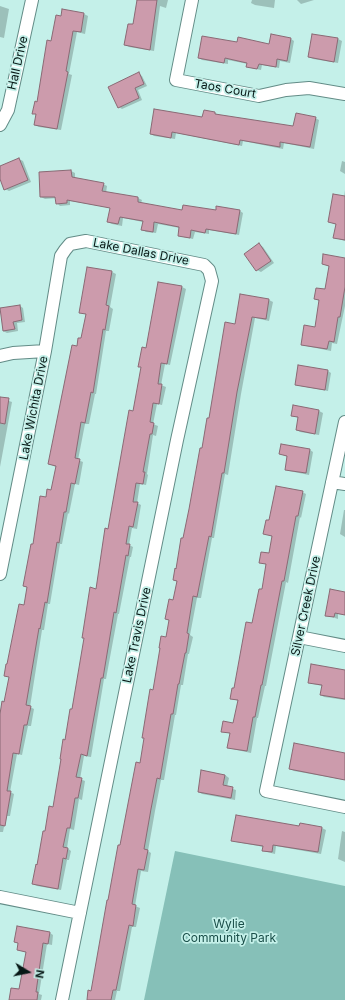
<!DOCTYPE html>
<style>
body{margin:0}
#map{position:relative;width:345px;height:1000px;overflow:hidden;background:#c4f0e9;font-family:Inter,sans-serif}
canvas{display:block}
.north{position:absolute;left:8px;top:952px;width:40px;height:40px;-webkit-text-stroke:3px #c4f0e9;paint-order:stroke;rotate:100deg;font-size:11px;font-weight:700;line-height:16px;text-align:center;color:#071816}
.north::after{content:'';display:block;margin:auto;width:14px;height:18px;background:#071816;clip-path:polygon(50% 0,100% 100%,50% 72%,0 100%)}
</style>
<div id="map">
<canvas width="345" height="1000"></canvas>
<div class="north">N</div>
</div>
<script>
const context = document.querySelector('canvas').getContext('2d');
context.lineJoin = 'round';
function fill(path, color) {
  context.fillStyle = color;
  context.fill(path, 'evenodd');
}
function poly(rows) {
  const path = new Path2D();
  for (const r of rows) {
    path.moveTo(r[0], r[1]);
    for (let i = 2; i < r.length; i += 2) path.lineTo(r[i], r[i + 1]);
  }
  return path;
}
function strokePath(path, color, width, dash) {
  context.strokeStyle = color;
  context.lineWidth = width;
  context.lineCap = dash ? 'butt' : 'round';
  context.setLineDash(dash || []);
  context.stroke(path);
}
function drawText(font, color, halo, rows, align = 'center') {
  context.font = font + ' Inter,sans-serif';
  context.lineWidth = 3.5;
  context.setLineDash([]);
  context.textBaseline = 'middle';
  context.strokeStyle = halo;
  context.fillStyle = color;
  for (const [text, x, y, turn = 0] of rows) {
    context.save();
    context.translate(x, y);
    context.rotate((+turn || 0) * Math.PI / 180);
    context.textAlign = isNaN(turn) ? turn : align;
    if (halo) context.strokeText(text, 0, 0);
    context.fillText(text, 0, 0);
    context.restore();
  }
}
const green = poly([
 [175,851,345,886,345,1000,144,1000]
]);
const shadow = poly([
 [138,0,168,0,166,8,160,6,154,51,129,47,126,45,133,26],
 [252,0,275,0,274,8,255,5,251,3],
 [297,0,314,0,301,4],
 [0,6,9,9,4,38,0,37],
 [63,10,84,14,88,16,85,34,77,32,69,74,72,75,61,130,39,127,35,125,37,115,33,113,37,103,52,42,62,17],
 [313,35,338,39,342,41,338,63,313,59,309,57],
 [291,39,294,41,290,63,280,61,279,68,262,65,261,70,251,68,247,66,248,64,228,60,228,64,202,60,199,58,270,45],
 [138,73,142,76,147,86,138,90,142,100,122,109,119,107],
 [215,113,219,115,294,128,315,118,319,120,314,149,284,143,283,149,243,141,242,146,176,133,175,139,154,136,151,134,203,118],
 [19,159,23,161,31,182,9,191,5,189,0,176,0,167],
 [342,161,345,162,345,174,340,171],
 [71,171,75,173,75,179,103,184,107,186,106,193,138,198,142,200,141,203,183,211,240,211,243,213,239,235,209,230,209,234,195,232,193,239,183,237,179,235,180,228,158,224,156,233,146,232,142,229,143,222,123,218,122,226,112,224,108,222,111,208,70,201,70,205,60,206,57,203,57,198,45,199,41,197],
 [345,190,345,241,335,238,337,225,329,222,344,197],
 [259,244,263,247,274,263,261,272,257,270,246,254],
 [345,259,345,306,337,344,332,343,331,351,306,346,302,344,315,328,319,301,316,299,326,291,330,267,323,264],
 [88,268,112,272,116,274,110,307,113,309,109,331,106,331,96,394,95,394,89,424,85,424,78,460,83,462,79,485,75,484,69,514,68,513,62,544,60,544,50,604,48,604,44,630,42,630,30,707,34,709,31,726,28,726,22,755,17,754,10,792,14,794,10,816,6,816,3,832,0,832,0,719,5,703,9,677,5,675,25,606,28,588,24,585,34,546,47,498,52,491,56,467,49,464,77,347,82,340,87,315,80,312],
 [159,283,182,287,186,289,170,365,165,364,161,385,166,387,162,405,157,404,153,424,158,426,156,436,153,435,147,474,148,475,146,485,140,484,137,503,141,505,137,529,132,528,129,545,133,547,131,557,130,557,119,614,118,614,106,679,104,679,91,757,84,756,80,779,85,781,82,800,79,799,74,830,70,829,67,848,71,851,69,860,67,860,61,890,37,886,33,884,46,832,54,808,65,741,134,412,142,368,139,366,147,349],
 [241,295,269,300,273,302,269,321,255,318,241,394,228,475,225,474,214,538,212,538,201,598,197,598,190,635,193,637,189,654,188,654,183,685,181,685,176,715,175,715,164,780,161,780,155,811,148,851,151,853,148,872,141,871,135,906,140,908,136,927,132,927,120,991,117,991,115,1000,88,1000,92,992,109,901,141,764,154,691,170,620,166,618,174,601,178,582,174,580,184,540,203,449,236,325],
 [20,306,23,308,25,322,17,323,18,331,7,333,3,331],
 [328,371,331,373,328,391,300,386,296,384],
 [0,398,12,402,0,467],
 [293,406,319,411,323,413,319,435,300,432,297,430,299,418,292,416],
 [282,445,310,450,313,452,309,475,289,471,286,469,288,457,280,454],
 [302,492,306,494,301,518,300,517,288,583,286,582,266,686,265,686,258,718,257,718,251,753,232,749,228,747,231,734,222,731,234,724,238,701,231,698,263,590,267,565,260,562,270,554,273,537,264,533,270,521],
 [344,510,345,510,345,537,340,534],
 [345,593,345,615,338,614,338,619,326,615],
 [345,672,345,700,324,697,321,695,322,686,313,684,309,682],
 [345,753,345,780,294,771,290,769],
 [202,771,225,775,229,778,227,787,236,790,235,800,202,794,199,792],
 [300,824,322,828,326,830,321,854,276,846,275,854,267,852,263,850,264,847,236,842,233,840,300,827],
 [342,831,345,832,345,862,338,859],
 [50,933,53,935,52,945,47,944,39,994,42,995,41,1000,10,1000,20,990,27,953,18,950,19,944,16,942]
]);
const building = poly([
 [137,0,157,0,150,50,124,45,128,24,133,24,137,0],
 [62,9,84,13,81,32,73,31,66,71,68,72,57,129,34,125,36,114,32,114,35,101,37,102,47,40,51,41,56,15,61,16,62,9],
 [271,34,291,38,287,61,277,59,276,67,259,64,257,69,246,67,247,63,225,58,224,63,198,58,202,36,237,42,238,37,269,44,271,34],
 [312,34,338,38,334,62,308,57,312,34],
 [139,72,144,84,135,88,139,98,118,108,108,87,139,72],
 [154,109,202,117,204,110,215,112,215,114,293,126,296,113,316,117,310,147,280,142,280,147,240,140,239,145,172,132,171,138,150,134,154,109],
 [19,158,28,180,4,190,0,179,0,166,19,158],
 [71,170,72,177,104,183,102,191,138,197,138,202,182,210,183,205,216,210,216,206,240,210,236,234,206,229,205,233,191,230,190,238,178,236,179,227,154,222,153,232,141,230,143,221,120,217,118,224,107,222,110,208,67,200,67,203,56,204,55,197,40,197,39,172,71,170],
 [333,194,345,196,345,240,333,238,336,224,328,222,333,194],
 [259,243,271,261,256,271,244,254,259,243],
 [323,254,345,258,345,287,340,317,338,317,334,342,329,341,327,349,301,345,304,325,315,327,319,300,314,299,316,288,325,289,329,266,322,264,323,254],
 [87,267,112,271,106,305,109,306,105,330,103,329,93,393,91,392,85,423,81,422,75,458,80,459,75,484,71,483,66,512,64,512,59,543,57,542,47,603,45,602,40,629,39,628,26,705,31,706,27,725,24,725,19,754,13,753,7,791,11,791,5,826,0,825,0,714,2,701,4,702,9,677,4,676,6,664,7,664,19,604,24,605,27,587,23,586,31,544,33,544,40,496,46,497,47,489,51,490,56,466,48,464,72,345,77,346,78,338,81,338,86,314,79,313,87,267],
 [158,282,182,286,167,364,161,363,158,384,162,384,159,404,153,403,150,422,154,423,152,434,150,434,143,472,145,472,143,484,136,483,133,502,138,502,133,527,129,526,126,544,130,544,128,556,126,555,116,613,114,612,103,678,101,678,87,756,81,754,76,777,82,778,78,798,75,798,70,828,67,828,63,847,68,848,66,859,63,858,58,889,32,884,36,864,37,865,43,831,45,831,49,806,53,807,61,759,60,759,63,739,65,740,70,709,72,709,84,638,82,638,90,587,96,589,105,528,108,529,129,410,133,411,141,367,138,367,142,347,146,348,158,282],
 [240,294,269,299,266,319,252,317,237,392,224,473,222,473,211,537,209,536,197,597,193,596,187,633,189,634,186,653,185,653,179,684,178,684,173,714,171,714,160,779,157,778,151,809,144,849,148,850,144,870,138,869,132,904,136,905,133,926,129,925,116,990,113,990,111,1000,87,1000,88,990,91,991,107,900,108,900,118,845,120,845,136,762,140,763,144,738,142,738,150,689,153,690,160,648,159,648,161,636,166,637,169,620,165,619,169,599,173,600,177,581,173,580,175,568,176,569,181,538,183,538,189,509,200,448,202,448,207,418,209,418,225,322,235,324,240,294],
 [20,305,22,320,13,322,15,329,3,331,0,308,20,305],
 [298,365,328,370,325,390,295,385,298,365],
 [0,397,9,398,5,424,0,423,0,397],
 [293,405,319,410,315,434,296,430,298,417,291,416,293,405],
 [281,444,310,449,306,473,285,470,287,456,279,454,281,444],
 [276,486,303,491,298,516,296,516,284,581,282,581,262,685,261,685,255,717,253,717,247,751,227,748,230,733,221,732,223,721,233,723,238,700,230,699,232,688,234,688,246,622,252,623,259,589,262,589,266,564,259,563,261,552,269,553,272,536,263,534,266,520,269,520,276,486],
 [330,589,345,592,345,615,335,613,334,617,325,616,330,589],
 [311,664,345,670,345,699,320,695,322,685,308,683,311,664],
 [294,743,345,753,345,780,289,769,294,743],
 [201,770,225,775,223,785,233,787,231,798,198,792,201,770],
 [236,815,299,826,300,823,322,827,318,852,273,845,272,852,262,851,263,846,231,841,236,815],
 [17,926,50,932,48,944,43,943,36,992,38,992,37,1000,9,1000,11,988,19,989,26,952,17,950,18,943,14,942,17,926]
]);
const minor = poly([
 [192,0,176,80,259,96,286,90,309,88,345,94],
 [0,125,8,110,32,0],
 [0,356,13,353,45,351],
 [345,422,266,791,345,807],
 [332,482,345,484],
 [0,574,45,351,61,256,65,250,70,244,86,241,204,265,209,270,212,281,177,440,62,1000],
 [299,637,345,646],
 [0,897,80,913]
]);
const streetNames = [
 ["Hall Drive",18,63,-77],
 ["Taos Court",225,89,10],
 ["Lake Dallas Drive",141,252,11],
 ["Lake Wichita Drive",34,408,-79],
 ["Silver Creek Drive",306,606,-78],
 ["Lake Travis Drive",137,635,-78]
];
const parkNames = [
 ["Wylie",229,924],
 ["Community Park",229,938]
];
fill(green, '#86c0b8');
fill(shadow, '#0003');
fill(building, '#cc9bac');
strokePath(building, '#8a6974', 1);
strokePath(minor, '#638c87', 14);
strokePath(minor, '#fff', 12);
drawText('12px', '#071816', '#c4f0e9', streetNames);
drawText('12px', '#1a4e49', '#c4f0e9', parkNames);
</script>
